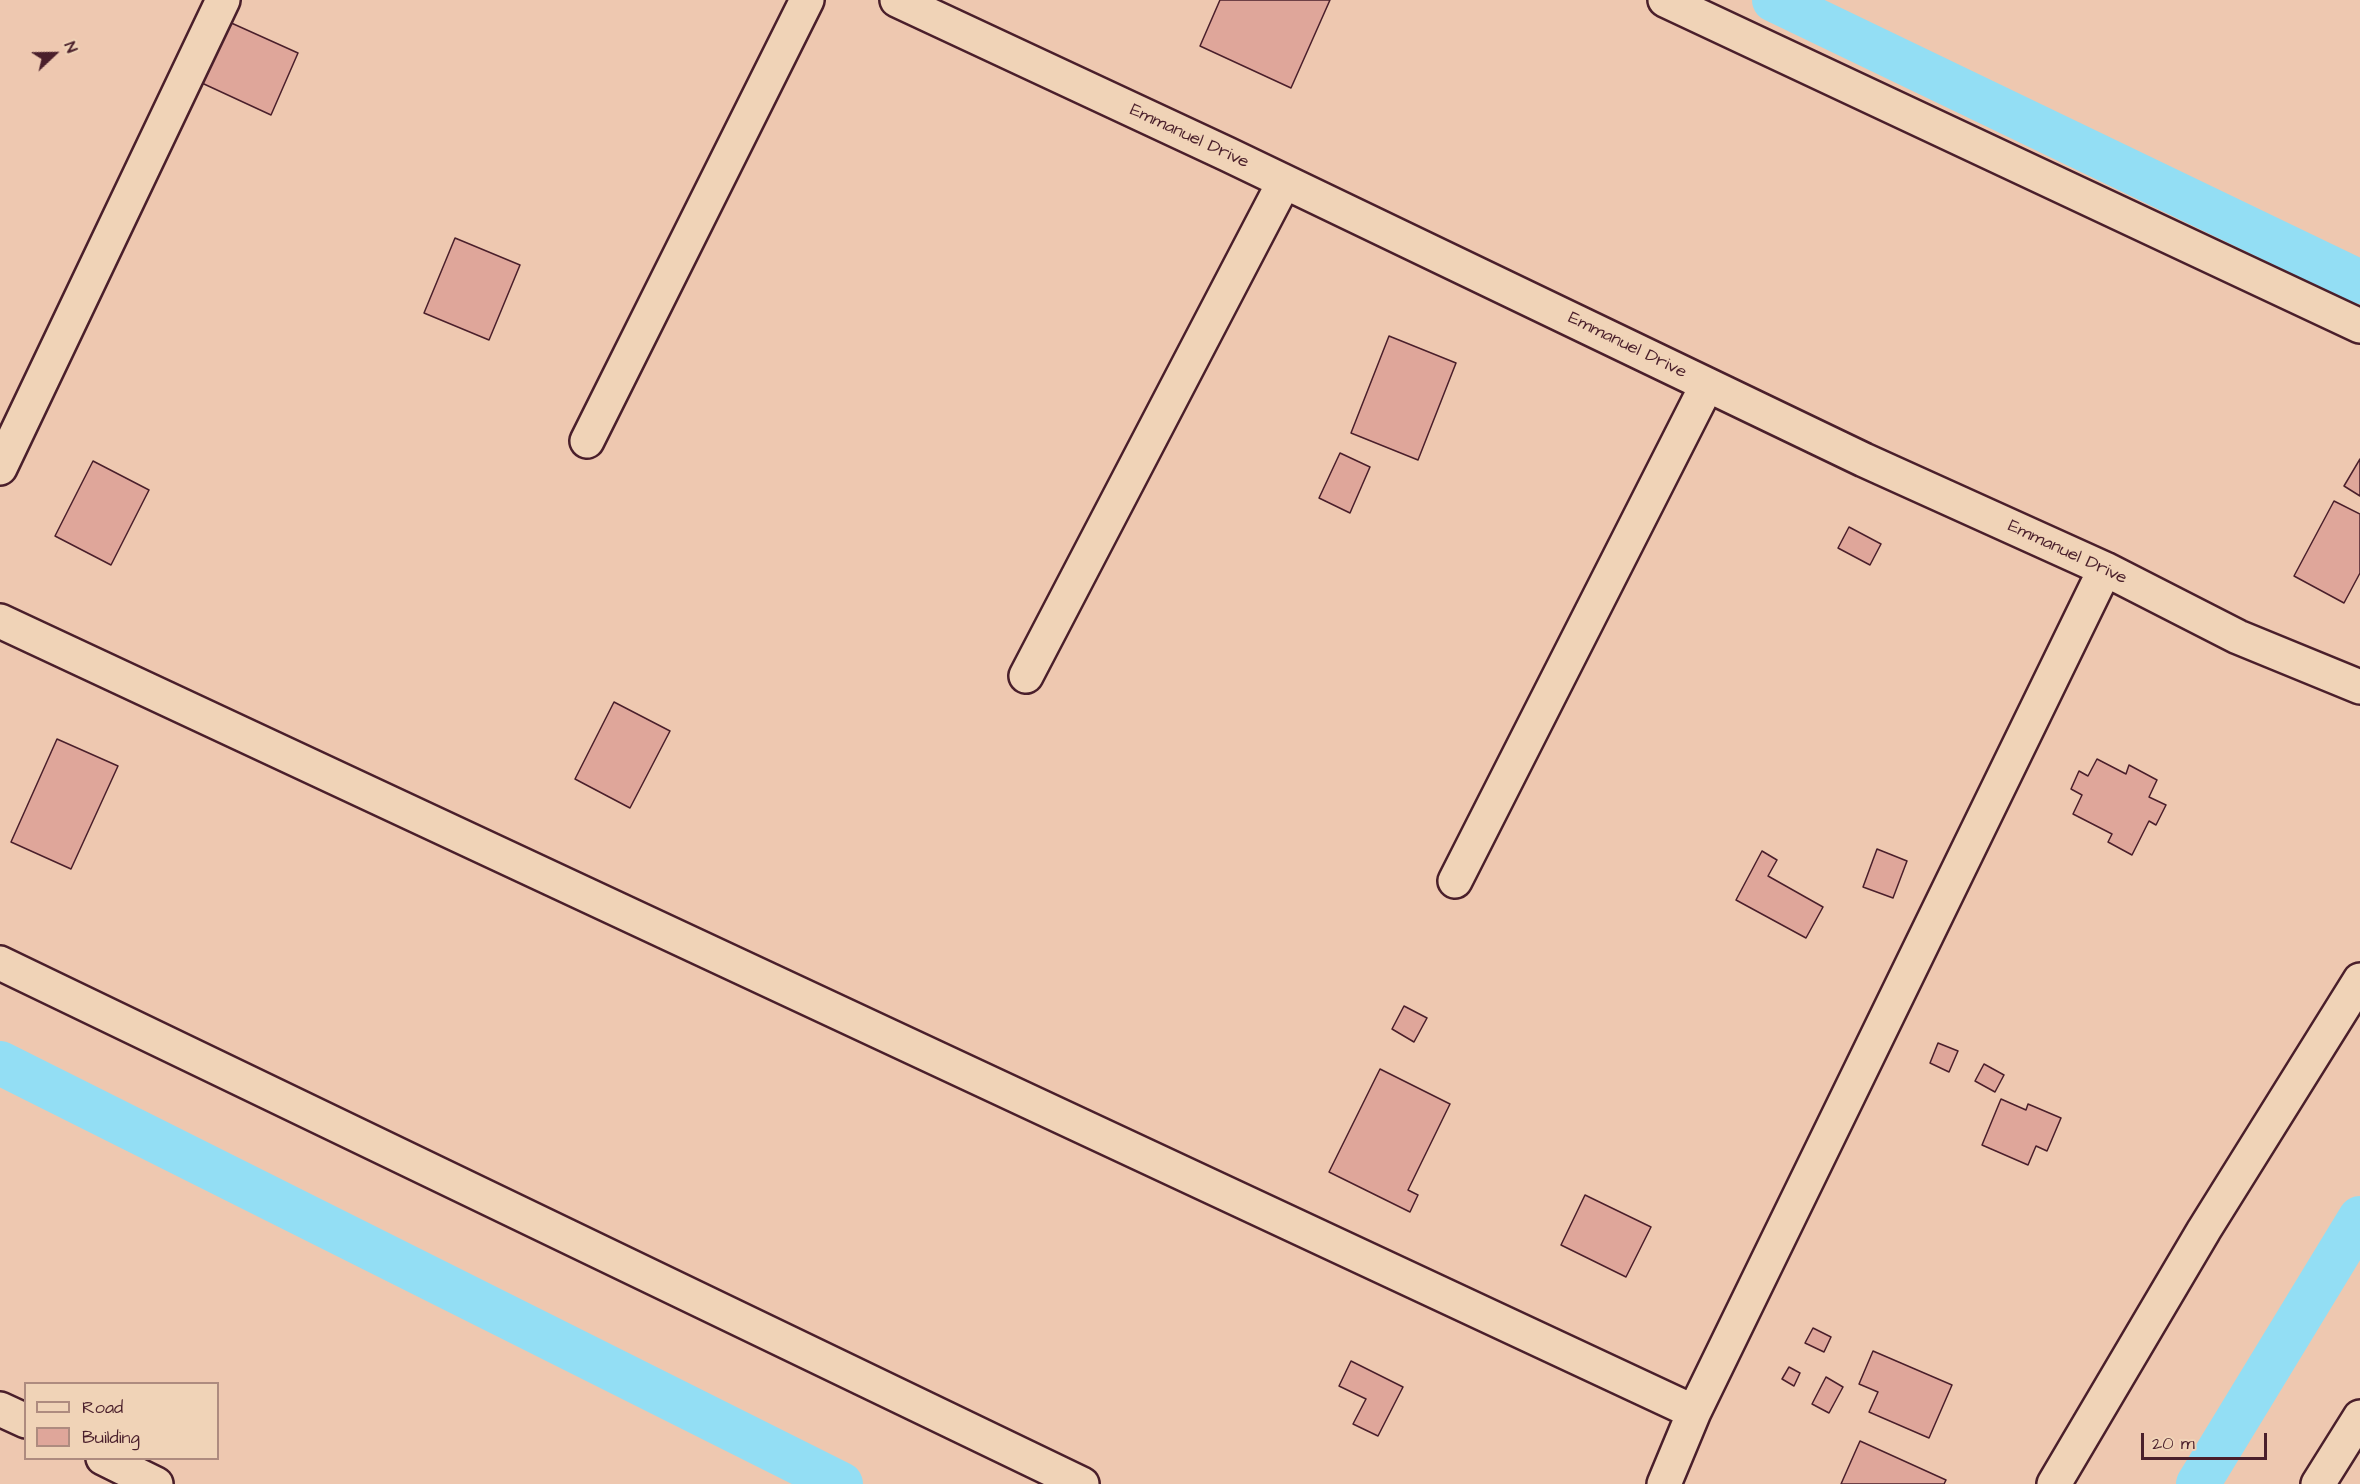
<!DOCTYPE html>
<style>
body{margin:0}
#map{position:relative;width:2360px;height:1484px;overflow:hidden;background:#eec8b0;font-family:"Architects Daughter",sans-serif}
canvas{display:block}
.legend{position:absolute;left:24px;top:1382px;width:195px;height:78px;box-sizing:border-box;background:#f0d3b7;border:2px solid #ae8b7f;margin:0;padding:8px 10px;list-style:none;font-size:18px;color:#4a1f2b}
.legend li{display:flex;align-items:center;gap:12px;height:30px}
.legend b{width:30px;border:2px solid #ae8b7f}
.north{position:absolute;left:24px;top:24px;width:60px;height:60px;-webkit-text-stroke:4px #f0d3b7;paint-order:stroke;rotate:68deg;font-size:16px;font-weight:700;line-height:24px;text-align:center;color:#4a1f2b}
.north::after{content:'';display:block;margin:auto;width:21px;height:27px;background:#4a1f2b;clip-path:polygon(50% 0,100% 100%,50% 72%,0 100%)}
.scale{position:absolute;left:2141px;top:1433px;width:126px;height:27px;box-sizing:border-box;border:3px solid #4a1f2b;border-top:0;padding-left:8px;font-size:18px;line-height:21px;white-space:nowrap;color:#4a1f2b;-webkit-text-stroke:4px #f0d3b7;paint-order:stroke}
</style>
<div id="map">
<canvas width="2360" height="1484"></canvas>
<ul class="legend">
<li><b style="height:8px;background:#f0d3b7"></b>Road</li>
<li><b style="height:16px;background:#dfa69a"></b>Building</li>
</ul>
<div class="north">N</div>
<div class="scale">20 m</div>
</div>
<script>
const context = document.querySelector('canvas').getContext('2d');
context.lineJoin = 'round';
function poly(rows) {
  const path = new Path2D();
  for (const r of rows) {
    path.moveTo(r[0], r[1]);
    for (let i = 2; i < r.length; i += 2) path.lineTo(r[i], r[i + 1]);
  }
  return path;
}
function strokePath(path, color, width, dash) {
  context.strokeStyle = color;
  context.lineWidth = width;
  context.lineCap = dash ? 'butt' : 'round';
  context.setLineDash(dash || []);
  context.stroke(path);
}
function fill(path, color) {
  context.fillStyle = color;
  context.fill(path, 'evenodd');
}
function drawText(font, color, halo, rows, align = 'center') {
  context.font = font + ' "Architects Daughter",sans-serif';
  context.lineWidth = 4.5;
  context.setLineDash([]);
  context.textBaseline = 'middle';
  context.strokeStyle = halo;
  context.fillStyle = color;
  for (const [text, x, y, turn = 0] of rows) {
    context.save();
    context.translate(x, y);
    context.rotate((+turn || 0) * Math.PI / 180);
    context.textAlign = isNaN(turn) ? turn : align;
    if (halo) context.strokeText(text, 0, 0);
    context.fillText(text, 0, 0);
    context.restore();
  }
}
const canal = poly([
 [1774,0,2360,282],
 [0,1063,841,1484],
 [2198,1484,2360,1218]
]);
const building = poly([
 [1220,0,1330,0,1291,88,1200,46,1220,0],
 [218,17,298,53,271,115,191,78,218,17],
 [455,238,520,265,489,340,424,313,455,238],
 [1389,336,1456,363,1418,460,1351,433,1389,336],
 [1340,453,1370,467,1350,513,1319,498,1340,453],
 [2360,459,2360,496,2344,486,2360,459],
 [93,461,149,490,111,565,55,536,93,461],
 [2334,501,2360,514,2360,573,2344,603,2294,576,2334,501],
 [1849,527,1881,544,1870,565,1838,548,1849,527],
 [614,702,670,731,630,808,575,779,614,702],
 [57,739,118,766,71,869,11,842,57,739],
 [2097,759,2126,774,2129,765,2157,780,2149,797,2166,805,2156,825,2149,821,2132,855,2108,842,2112,834,2073,814,2082,795,2071,789,2079,771,2088,776,2097,759],
 [1877,849,1907,861,1893,898,1863,887,1877,849],
 [1762,851,1777,860,1768,876,1823,907,1806,938,1736,900,1762,851],
 [1404,1006,1427,1018,1414,1042,1392,1029,1404,1006],
 [1938,1043,1958,1051,1949,1072,1930,1063,1938,1043],
 [1984,1064,2004,1075,1995,1092,1975,1081,1984,1064],
 [1380,1069,1450,1104,1408,1190,1418,1195,1410,1212,1329,1172,1380,1069],
 [2001,1099,2026,1110,2028,1104,2061,1118,2047,1151,2036,1146,2028,1165,1982,1145,2001,1099],
 [1585,1195,1651,1227,1626,1277,1561,1245,1585,1195],
 [1813,1328,1831,1337,1824,1352,1805,1343,1813,1328],
 [1873,1351,1952,1385,1929,1438,1869,1412,1878,1392,1859,1384,1873,1351],
 [1351,1361,1403,1387,1378,1436,1353,1424,1366,1399,1339,1386,1351,1361],
 [1789,1367,1800,1373,1794,1386,1782,1379,1789,1367],
 [1826,1377,1843,1387,1829,1413,1812,1404,1826,1377],
 [1860,1441,1946,1480,1944,1484,1841,1484,1860,1441]
]);
const minor = poly([
 [897,0,1227,154,1864,460,2105,569,2238,637,2360,687],
 [1665,0,2360,326],
 [587,441,807,0],
 [0,468,223,0],
 [0,621,1694,1412],
 [1026,676,1284,182],
 [1455,881,1707,385],
 [0,963,1082,1484],
 [0,1409,26,1421],
 [103,1458,156,1484],
 [1664,1484,1694,1412,2105,569],
 [2054,1484,2204,1230,2360,980],
 [2318,1484,2360,1417]
]);
const streetNames = [
 ["Emmanuel Drive",1189,137,25],
 ["Emmanuel Drive",1627,346,26],
 ["Emmanuel Drive",2067,553,25]
];
strokePath(canal, '#93def4', 44);
fill(building, '#dfa69a');
strokePath(building, '#4a1f2b', 1.5);
strokePath(minor, '#4a1f2b', 38);
strokePath(minor, '#f0d3b7', 33);
drawText('18px', '#4a1f2b', '#f0d3b7', streetNames);
</script>
